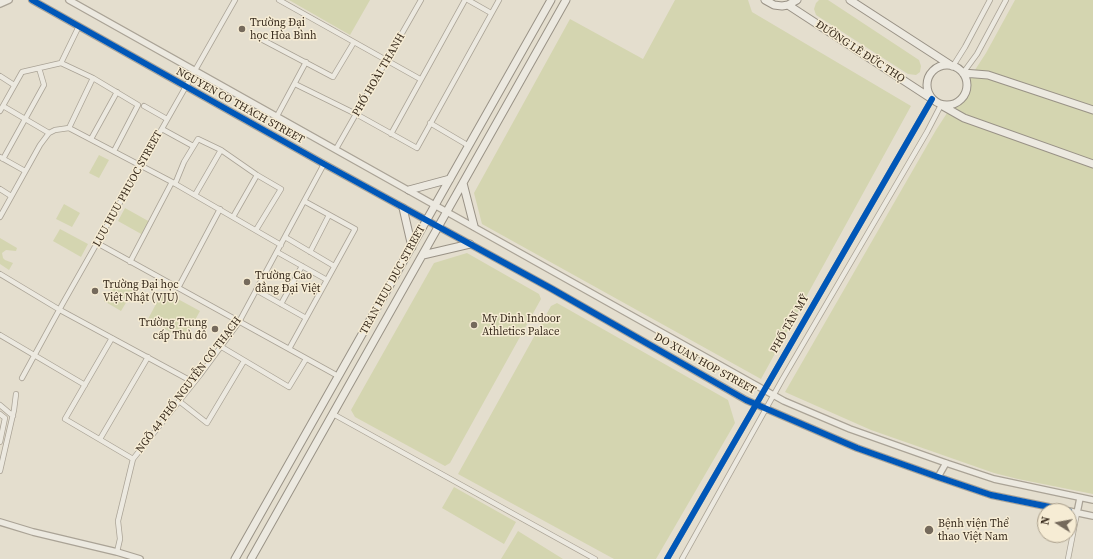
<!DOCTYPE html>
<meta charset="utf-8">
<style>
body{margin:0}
#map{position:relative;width:1093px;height:559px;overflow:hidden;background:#e4dece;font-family:"Source Serif 4",serif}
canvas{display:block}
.north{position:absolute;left:1037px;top:503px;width:40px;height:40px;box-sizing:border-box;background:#f6ecd4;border:1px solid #aa9f8b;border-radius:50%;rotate:281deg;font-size:11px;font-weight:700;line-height:16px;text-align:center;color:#392c1e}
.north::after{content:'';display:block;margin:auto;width:14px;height:18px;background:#756a5c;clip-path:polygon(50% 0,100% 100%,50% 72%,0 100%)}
</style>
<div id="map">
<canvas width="1093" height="559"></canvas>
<div class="north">N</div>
</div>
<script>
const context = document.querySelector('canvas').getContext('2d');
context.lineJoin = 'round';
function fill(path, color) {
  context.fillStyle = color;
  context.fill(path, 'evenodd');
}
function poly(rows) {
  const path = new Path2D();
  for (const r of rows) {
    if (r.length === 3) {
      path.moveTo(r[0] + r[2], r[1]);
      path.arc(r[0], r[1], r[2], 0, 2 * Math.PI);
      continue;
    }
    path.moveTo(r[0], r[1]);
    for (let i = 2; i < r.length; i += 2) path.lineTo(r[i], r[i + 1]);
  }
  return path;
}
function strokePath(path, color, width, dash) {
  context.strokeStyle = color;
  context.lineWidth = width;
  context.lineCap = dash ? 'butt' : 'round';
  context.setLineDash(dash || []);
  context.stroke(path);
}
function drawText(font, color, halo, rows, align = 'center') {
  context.font = font + ' "Source Serif 4",serif';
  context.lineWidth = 3;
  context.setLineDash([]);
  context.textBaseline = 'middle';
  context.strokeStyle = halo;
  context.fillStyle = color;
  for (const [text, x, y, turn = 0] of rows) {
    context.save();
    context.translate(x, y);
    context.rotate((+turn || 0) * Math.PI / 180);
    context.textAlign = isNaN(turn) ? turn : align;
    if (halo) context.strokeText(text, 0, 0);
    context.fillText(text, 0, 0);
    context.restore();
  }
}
const green = poly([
 [289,0,370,0,350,35],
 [675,0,748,0,752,12,911,106,761,379,482,224,474,193,570,19,643,59],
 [819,0,828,0,919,60,921,66,920,72,916,75,908,74,816,15,814,9,816,3],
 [1015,0,1093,0,1093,494,1018,479,994,473,871,430,785,392,936,130,986,53],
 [99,155,109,160,99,178,89,173],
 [64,204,80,213,72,227,56,219],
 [125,208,150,222,143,235,118,221],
 [60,229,88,244,81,257,53,241],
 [0,238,17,248,16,251,6,250,2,253,3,258,5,260,13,263,9,270,0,264],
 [467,253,539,294,541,299,450,463,445,466,355,417,351,410,434,263],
 [115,280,133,290,127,300,110,290],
 [163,291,200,311,184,340,148,319],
 [109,292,127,301,121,311,104,301],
 [557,303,728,400,735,423,656,559,614,559,458,474,551,306],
 [454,487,516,522,504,544,442,508],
 [518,531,563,559,501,559]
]);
const minor = poly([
 [279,0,420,79],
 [468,0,491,13],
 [261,39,333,77,354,42],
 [61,63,79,26],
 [953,66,965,47,990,0],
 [963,73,977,54,1006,0],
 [0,76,14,85],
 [295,84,356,114,417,148,499,0],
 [3,106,49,133],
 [144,106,167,119],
 [0,111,22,72,61,63,93,78,138,105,114,151],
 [277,116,306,62],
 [430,123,469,146],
 [69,128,93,78],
 [162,129,193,146],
 [391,134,465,0],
 [91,139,117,92],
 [336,149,421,0],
 [0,157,25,171],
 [3,159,44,85,39,68],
 [175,184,184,162,198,139,221,150,257,175,281,189,256,230],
 [0,189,11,196],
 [195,195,221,150],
 [0,217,40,145,49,133,55,130,69,128,172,182,281,245],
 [233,217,257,175],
 [285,237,334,266],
 [97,243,338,376],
 [277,252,327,280],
 [310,252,329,215],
 [130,262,172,182],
 [0,274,60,310,193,382],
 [178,288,220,209],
 [256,290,306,318],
 [281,304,302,266],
 [0,335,85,385],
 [112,338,65,419,133,459],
 [220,346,289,387,306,359],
 [289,349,355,229,304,201],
 [22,378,63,303,235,0],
 [179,401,207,423,244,361],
 [0,405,13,416],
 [0,414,5,418,0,442],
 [333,414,595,559],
 [100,439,148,357],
 [0,471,14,410,16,394],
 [117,552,120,539,118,521,133,459,200,375,239,322,324,164],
 [667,559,932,99],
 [682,559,782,380,927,132,941,105],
 [1068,559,1077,513]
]);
const tertiary = poly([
 [32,0,324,164,552,289,746,400,857,448,938,477,991,495,1069,511],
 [69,0,784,401,850,429,946,463,994,479,1093,500],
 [0,4,9,0],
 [938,477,946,463],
 [1069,511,1093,516],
 [1077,513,1080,498],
 [0,522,33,532,117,552,140,559]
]);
const secondary = poly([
 [765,0,774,5,782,6,788,5,797,0],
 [850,0,952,66],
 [0,1,1,0],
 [788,5,932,99],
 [947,85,20],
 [963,73,988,75,1093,110],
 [941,105,964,118,1093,164],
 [463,183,474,226],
 [409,190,450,179],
 [403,208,412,247],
 [423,255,470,244],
 [235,559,551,0],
 [251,559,566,0]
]);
const cycleway = poly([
 [32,0,324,164,552,289,746,400,857,448,938,477,991,495,1069,511],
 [667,559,932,99]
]);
const markers = [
 [242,29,4,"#756a5c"],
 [247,282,4,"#756a5c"],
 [95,291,4,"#756a5c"],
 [474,325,4,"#756a5c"],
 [215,329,4,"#756a5c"],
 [929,530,5,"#756a5c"]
];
const poiNames = [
 ["Trường Đại",250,23],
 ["học Hòa Bình",250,36],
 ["Trường Cao",255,276],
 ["đẳng Đại Việt",255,289],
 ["Trường Đại học",103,285],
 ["Việt Nhật (VJU)",103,298],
 ["My Dinh Indoor",482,319],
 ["Athletics Palace",482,332],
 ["Trường Trung",207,323,"right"],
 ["cấp Thủ đô",207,336,"right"],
 ["Bệnh viện Thể",938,524],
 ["thao Việt Nam",938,537]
];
const streetNames = [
 ["ĐƯỜNG LÊ ĐỨC THỌ",860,52,33],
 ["PHỐ HOÀI THANH",379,75,-60],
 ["NGUYEN CO THACH STREET",240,106,29],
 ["LUU HUU PHUOC STREET",128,189,-61],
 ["TRAN HUU DUC STREET",393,280,-61],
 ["PHỐ TÂN MỸ",790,324,-60],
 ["DO XUAN HOP STREET",705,364,29],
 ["NGÕ 44 PHỐ NGUYỄN CƠ THẠCH",189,385,-53]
];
fill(green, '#d4d5b0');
strokePath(minor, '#aaa396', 6);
strokePath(tertiary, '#aaa396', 8);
strokePath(secondary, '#999286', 9);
strokePath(minor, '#ece9e0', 4.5);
strokePath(tertiary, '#ece9e0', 5.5);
strokePath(secondary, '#ece9e0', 7);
strokePath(cycleway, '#0057b8', 6);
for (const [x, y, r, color] of markers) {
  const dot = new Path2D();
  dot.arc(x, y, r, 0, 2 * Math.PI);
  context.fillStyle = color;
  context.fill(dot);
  strokePath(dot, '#f6ecd4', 1.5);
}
drawText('11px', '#392c1e', '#f6ecd4', poiNames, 'left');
drawText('11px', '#392c1e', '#f6ecd4', streetNames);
</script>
